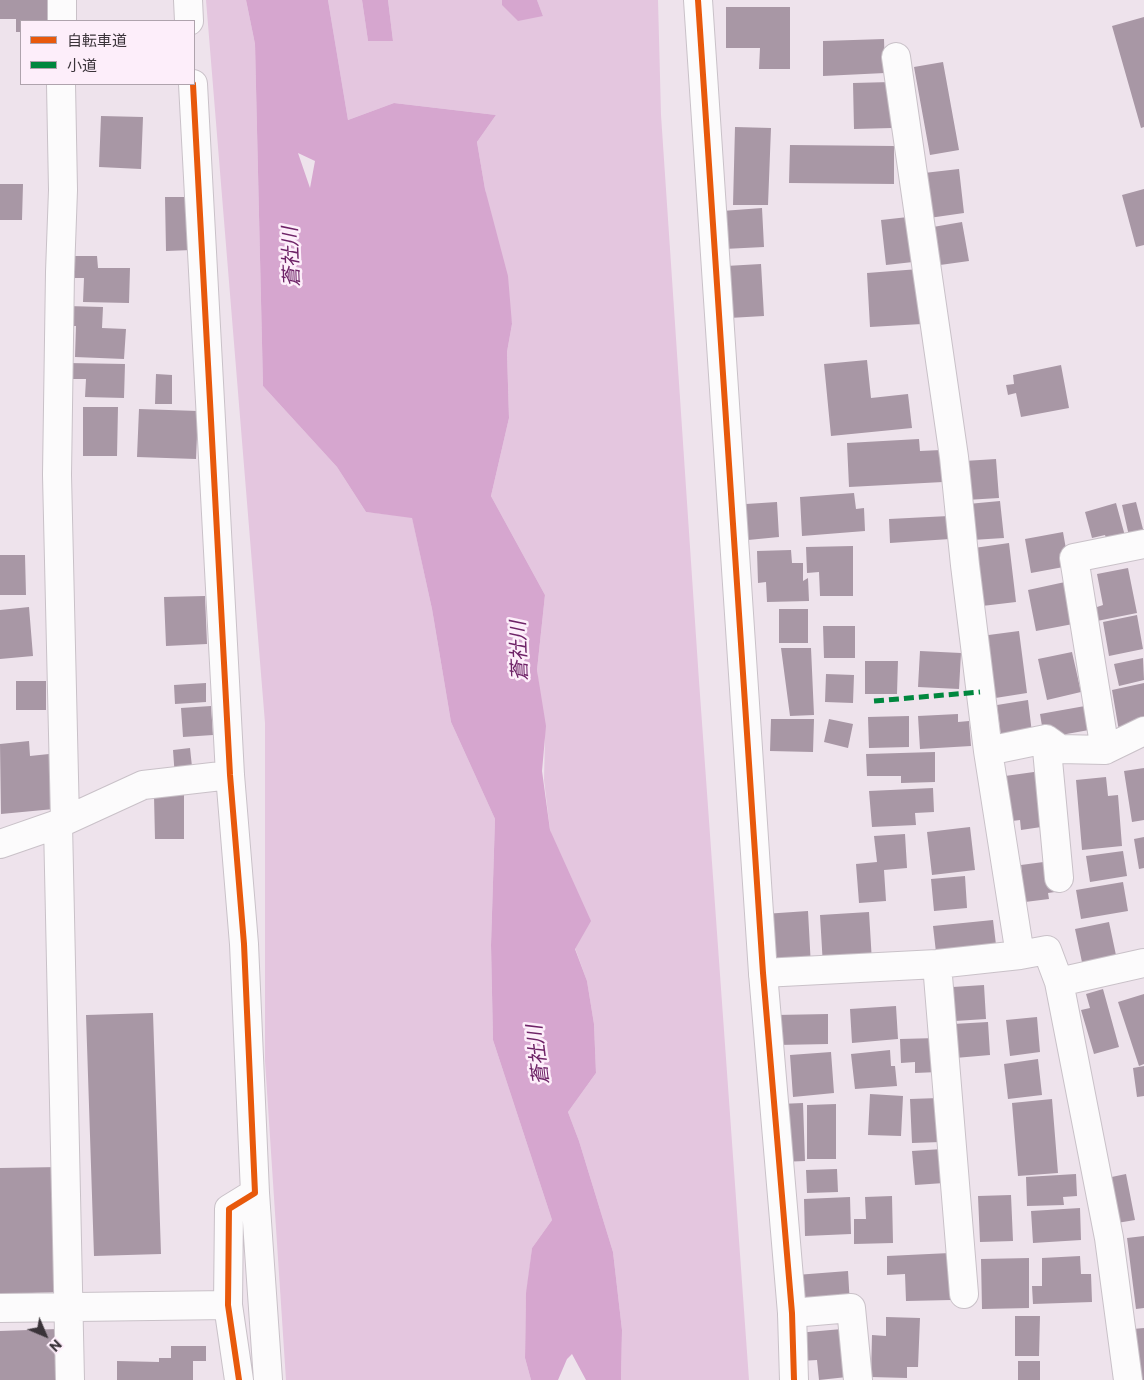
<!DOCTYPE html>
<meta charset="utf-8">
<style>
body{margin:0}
#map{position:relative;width:1144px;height:1380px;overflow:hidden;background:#eee3ec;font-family:Commissioner,"Noto Sans JP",sans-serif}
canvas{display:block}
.legend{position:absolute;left:20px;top:20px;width:175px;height:65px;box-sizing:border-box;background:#fdeefa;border:1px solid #afa3ad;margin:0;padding:6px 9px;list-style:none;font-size:15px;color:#3a3339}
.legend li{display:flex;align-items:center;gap:10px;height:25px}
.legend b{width:25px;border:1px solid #afa3ad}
.north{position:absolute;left:20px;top:1310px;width:50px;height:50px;-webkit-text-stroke:4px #fdeefa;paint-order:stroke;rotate:135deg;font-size:14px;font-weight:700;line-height:20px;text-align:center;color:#3a3339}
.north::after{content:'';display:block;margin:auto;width:18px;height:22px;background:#3a3339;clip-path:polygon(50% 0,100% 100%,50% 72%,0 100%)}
</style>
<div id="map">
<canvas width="1144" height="1380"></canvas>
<ul class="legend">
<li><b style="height:6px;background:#e8590c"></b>自転車道</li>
<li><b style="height:6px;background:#00873e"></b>小道</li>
</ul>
<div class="north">N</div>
</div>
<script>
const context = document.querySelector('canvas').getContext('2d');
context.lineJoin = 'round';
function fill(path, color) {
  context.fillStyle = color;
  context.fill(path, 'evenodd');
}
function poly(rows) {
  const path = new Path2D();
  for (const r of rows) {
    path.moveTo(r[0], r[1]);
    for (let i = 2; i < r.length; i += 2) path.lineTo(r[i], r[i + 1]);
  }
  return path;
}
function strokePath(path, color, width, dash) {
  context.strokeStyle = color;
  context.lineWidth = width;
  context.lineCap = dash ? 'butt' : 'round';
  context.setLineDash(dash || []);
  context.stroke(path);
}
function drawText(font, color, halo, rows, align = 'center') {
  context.font = font + ' Commissioner,"Noto Sans JP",sans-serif';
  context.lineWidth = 5;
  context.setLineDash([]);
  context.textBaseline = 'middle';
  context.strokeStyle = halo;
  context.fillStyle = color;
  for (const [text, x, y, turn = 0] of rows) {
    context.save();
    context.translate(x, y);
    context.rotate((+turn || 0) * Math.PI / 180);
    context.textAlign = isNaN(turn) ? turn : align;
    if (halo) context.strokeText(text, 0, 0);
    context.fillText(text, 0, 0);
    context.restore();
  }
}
const green = poly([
 [206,0,246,0,255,44,263,386,337,467,366,512,412,517,432,609,451,722,495,819,491,945,493,1040,552,1220,532,1248,526,1298,525,1358,531,1380,286,1380,265,1061,265,723],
 [328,0,362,0,368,41,393,41,388,0,502,0,502,5,543,16,537,0,658,0,661,115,699,681,749,1380,621,1380,622,1330,613,1252,579,1141,568,1112,596,1073,594,1024,587,981,575,948,550,830,544,780,545,738,537,670,545,595,491,496,509,418,507,352,512,324,485,189,477,142,496,115,394,103,348,120]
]);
const water = poly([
 [246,0,328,0,348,120,394,103,496,115,477,142,485,189,508,276,512,324,507,352,509,418,491,496,545,595,537,670,546,726,542,771,550,830,591,921,575,949,587,981,594,1024,596,1073,568,1112,579,1141,613,1252,622,1330,621,1380,586,1380,572,1354,567,1359,558,1380,531,1380,525,1358,526,1293,532,1248,552,1220,493,1040,491,945,495,819,451,722,432,609,412,518,366,512,337,467,263,386,255,44],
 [298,153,315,161,310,188],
 [362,0,388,0,393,41,368,41],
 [502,0,537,0,543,16,518,21,502,5]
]);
const building = poly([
 [0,0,48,0,48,21,21,21,21,32,16,32,16,19,0,19],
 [726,7,790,7,790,69,759,69,760,48,726,48],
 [1144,17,1144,127,1141,128,1112,26],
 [884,39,885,73,823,76,823,41],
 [943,62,959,150,930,155,914,67],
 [891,82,892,128,854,129,853,83],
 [101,116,143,117,141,169,99,167],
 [735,127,771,128,768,205,733,205],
 [790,145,894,146,894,184,789,183],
 [959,169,964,213,929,218,924,173],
 [0,184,23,184,22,220,0,220],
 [1144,189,1144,245,1136,247,1122,195],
 [165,197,192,197,192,250,166,251],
 [762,208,764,247,724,249,722,211],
 [917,216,922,261,886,265,881,220],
 [962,222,969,261,940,265,933,227],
 [67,256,97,256,98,268,130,268,129,303,83,302,84,278,66,278],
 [761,264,764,316,729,318,726,266],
 [919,269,922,324,870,327,867,273],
 [67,306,103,307,102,328,126,329,124,359,75,357,76,326,66,326],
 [867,360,871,398,908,394,912,428,831,436,824,364],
 [67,363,125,364,124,398,85,397,86,379,66,379],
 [1061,365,1069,408,1021,417,1016,393,1008,395,1006,385,1014,384,1013,375],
 [156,374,172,375,172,404,155,404],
 [83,407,118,407,117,456,83,456],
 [139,409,198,411,196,459,137,457],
 [919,439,920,451,941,450,943,482,849,487,847,443],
 [996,459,999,498,966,500,964,461],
 [854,493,856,509,864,508,865,531,802,536,800,497],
 [1000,501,1004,538,972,540,968,504],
 [777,502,779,537,748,540,746,504],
 [1136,502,1144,533,1129,536,1122,505],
 [1116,503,1125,536,1107,541,1105,535,1092,538,1085,512],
 [949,516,950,539,890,543,889,519],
 [1063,532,1069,566,1031,573,1025,539],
 [1009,543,1016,602,982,606,974,548],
 [853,546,853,596,820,596,819,572,807,573,806,547],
 [791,550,792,563,803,563,803,581,808,578,809,601,767,602,766,582,758,583,757,551],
 [0,555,25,555,26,595,0,595],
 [1128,568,1137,613,1097,621,1094,608,1103,605,1097,574],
 [1065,582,1073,624,1036,631,1028,590],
 [205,596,207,644,166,646,164,597],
 [29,607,33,656,0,659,0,610],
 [779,609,808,609,808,643,779,643],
 [1137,615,1143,649,1109,656,1103,622],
 [823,626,855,626,855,658,824,658],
 [1019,631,1027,693,989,699,981,636],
 [781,648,811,648,814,715,790,716],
 [920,651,961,653,959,689,918,687],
 [1072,652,1081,692,1047,700,1038,659],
 [1143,658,1144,680,1119,686,1114,664],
 [865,661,898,661,897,694,865,694],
 [826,674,854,675,853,703,825,702],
 [16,681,46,681,46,710,16,710],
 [206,683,206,702,175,704,174,685],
 [1144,683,1144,723,1119,731,1112,690],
 [1028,700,1032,733,1001,737,997,705],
 [211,706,213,735,183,737,181,708],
 [1085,706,1089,730,1044,738,1040,714],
 [958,714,958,722,969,721,971,746,920,749,918,716],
 [909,716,909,747,869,748,868,717],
 [771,719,814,719,813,752,770,751],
 [829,719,853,724,848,748,824,742],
 [29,741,30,756,49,754,54,809,1,814,0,744],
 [190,748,193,776,175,778,173,750],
 [935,752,935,782,901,783,901,776,867,776,866,754],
 [1144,768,1144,820,1132,822,1124,771],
 [1041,771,1048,826,1021,830,1020,820,1004,822,998,777],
 [1106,777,1108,796,1118,795,1122,846,1082,850,1076,780],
 [933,788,934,812,915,813,916,825,872,827,869,791],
 [184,795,184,839,155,839,154,796],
 [970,827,975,870,932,875,927,832],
 [905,834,907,868,884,870,886,901,859,903,856,864,877,862,874,836],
 [1144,837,1144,868,1139,869,1134,839],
 [1123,851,1127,876,1090,882,1086,856],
 [1051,861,1055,892,1048,893,1049,899,1025,902,1021,865],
 [965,876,967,908,934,911,931,879],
 [1123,882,1128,911,1081,919,1076,890],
 [808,911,811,967,768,970,764,914],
 [869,912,872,962,823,966,820,915],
 [993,920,997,953,937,961,933,926],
 [1109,922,1117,960,1083,967,1075,929],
 [984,985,986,1019,955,1021,953,987],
 [1103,989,1119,1047,1094,1054,1081,1010,1090,1008,1086,994],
 [1144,994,1144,1064,1139,1066,1118,1002],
 [896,1006,898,1039,852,1043,850,1009],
 [153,1013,161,1254,94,1256,86,1015],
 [828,1014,828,1044,777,1045,776,1015],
 [1037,1017,1040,1052,1010,1056,1006,1020],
 [988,1022,990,1055,955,1058,953,1024],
 [937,1038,938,1072,915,1073,915,1062,901,1063,900,1039],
 [890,1050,891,1066,895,1066,897,1086,855,1089,851,1054],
 [831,1052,834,1093,793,1097,790,1055],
 [1038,1059,1042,1095,1008,1099,1004,1064],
 [1144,1066,1144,1096,1137,1097,1133,1068],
 [870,1094,903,1096,901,1136,868,1135],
 [939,1098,941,1142,912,1143,910,1099],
 [1052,1099,1058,1173,1018,1176,1012,1103],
 [803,1103,805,1161,781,1162,779,1104],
 [836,1104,836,1159,807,1159,807,1105],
 [942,1149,944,1183,915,1185,912,1151],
 [61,1167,64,1292,0,1294,0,1168],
 [837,1169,838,1192,807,1193,806,1170],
 [1076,1174,1077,1196,1063,1197,1064,1205,1027,1206,1026,1177],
 [1126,1174,1135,1220,1111,1224,1102,1179],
 [1011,1195,1013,1241,980,1242,978,1196],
 [892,1196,893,1243,854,1244,854,1219,866,1219,865,1197],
 [850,1197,851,1234,805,1236,804,1199],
 [1080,1208,1081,1240,1033,1243,1031,1211],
 [1144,1236,1144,1308,1136,1309,1127,1238],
 [950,1253,951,1300,906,1301,905,1274,887,1275,887,1256],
 [1080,1256,1081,1274,1091,1274,1092,1302,1033,1304,1032,1286,1042,1286,1042,1258],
 [1029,1258,1029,1308,982,1309,981,1259],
 [848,1271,850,1305,798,1308,796,1275],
 [1015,1316,1040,1316,1039,1356,1015,1356],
 [886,1317,920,1318,918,1367,907,1367,907,1378,871,1377,872,1335,886,1336],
 [1144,1328,1144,1380,1137,1380,1133,1329],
 [57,1329,58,1380,0,1380,0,1331],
 [842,1329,847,1377,819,1380,817,1360,800,1361,797,1333],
 [171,1346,206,1346,206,1361,193,1361,193,1380,117,1380,117,1361,159,1362,159,1358,171,1358],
 [1018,1361,1040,1361,1040,1380,1018,1380]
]);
const minor = poly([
 [188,0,189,21],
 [62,21,62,0],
 [896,57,954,457,965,565,988,751],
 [61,84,63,190,60,272,57,475,65,820],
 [193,84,230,775,244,944,255,1193,229,1209,228,1305,239,1380],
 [1046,739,1059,878],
 [1105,750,1074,558,1144,544],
 [58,824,70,1380],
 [0,844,58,824,143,785,230,775],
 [1020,955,988,751,1046,739,1060,749,1105,750,1144,731],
 [937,964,964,1294],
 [763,973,937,964,1020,955,1047,950,1059,982,1109,1238,1128,1380],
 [1059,982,1144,963],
 [255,1193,268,1380],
 [0,1308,228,1305],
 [792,1313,851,1308,858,1380]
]);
const tertiary = poly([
 [698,0,763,973,792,1313,794,1380]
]);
const quiet = poly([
 [874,701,980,692]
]);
const cycleway = poly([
 [698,0,763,973,792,1313,794,1380],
 [193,84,230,775,244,944,255,1193,229,1209,228,1305,239,1380]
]);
const waterNames = [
 ["蒼社川",291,257,-92],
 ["蒼社川",519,651,-92],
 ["蒼社川",538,1055,-97]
];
fill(green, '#e4c6df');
fill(water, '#d6a6cf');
fill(building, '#a897a5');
strokePath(minor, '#c9c1c8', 30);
strokePath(tertiary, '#c9c1c8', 30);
strokePath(minor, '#fcfbfc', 28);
strokePath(tertiary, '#fcfbfc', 28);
strokePath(quiet, '#00873e', 5, [10, 5]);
strokePath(cycleway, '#e8590c', 6);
drawText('italic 20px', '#6e2367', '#fdeefa', waterNames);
</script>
